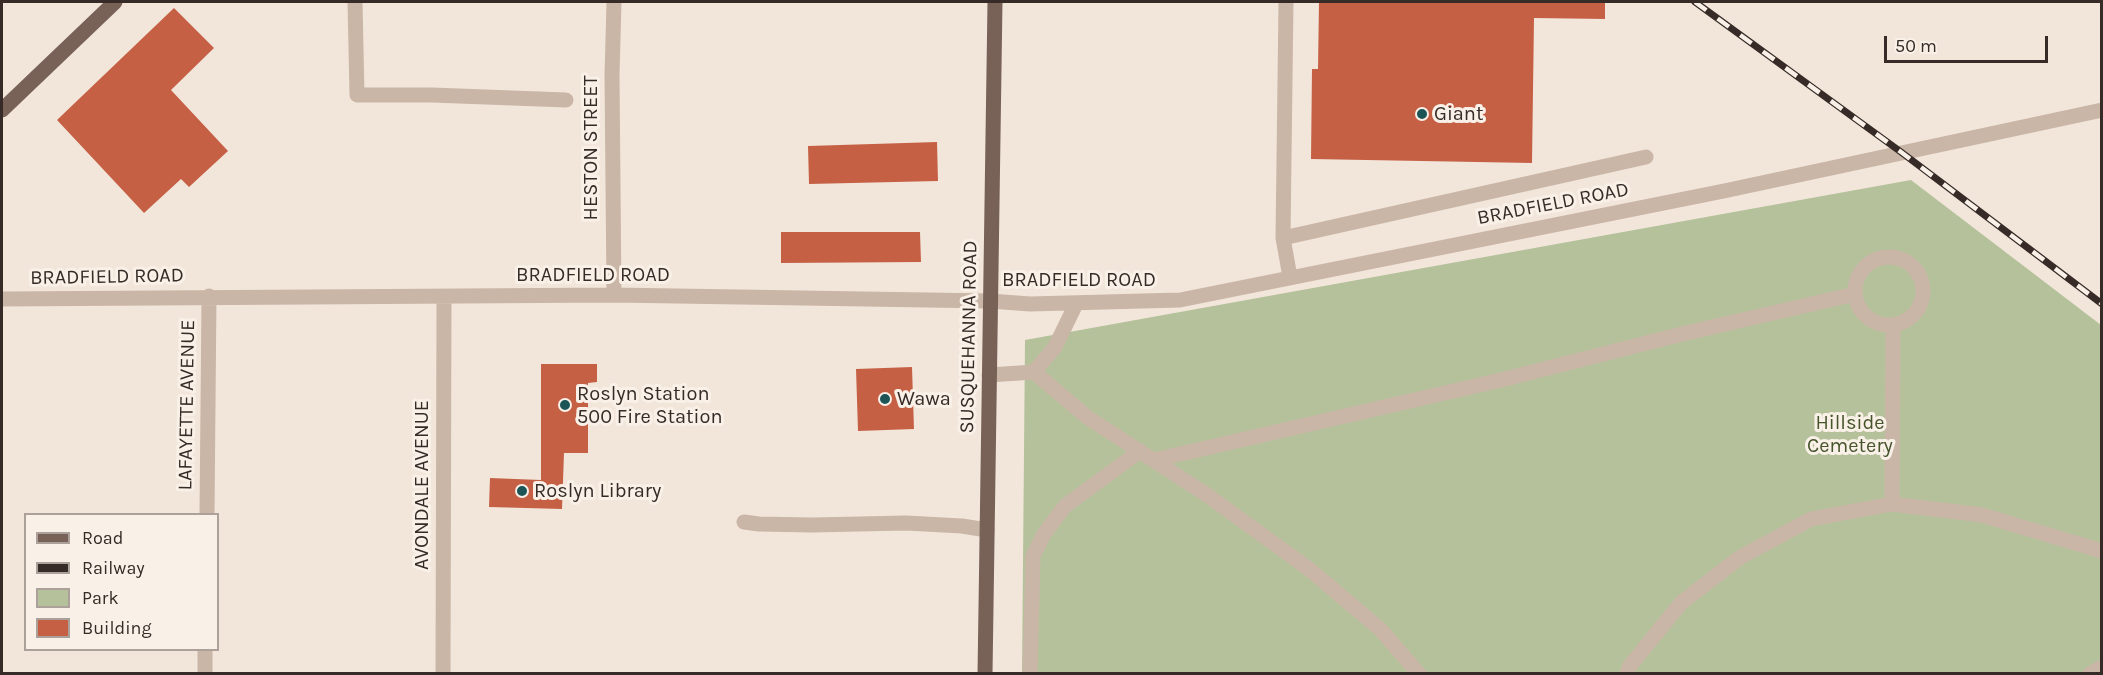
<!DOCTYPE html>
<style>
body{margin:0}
#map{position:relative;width:2103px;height:675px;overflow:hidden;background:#f2e6db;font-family:Karla,sans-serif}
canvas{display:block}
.frame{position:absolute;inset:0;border:3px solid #362b27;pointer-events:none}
.legend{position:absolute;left:24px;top:513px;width:195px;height:138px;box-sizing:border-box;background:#f9f0e7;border:2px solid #aba19a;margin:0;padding:8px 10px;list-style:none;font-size:18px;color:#362b27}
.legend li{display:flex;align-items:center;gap:12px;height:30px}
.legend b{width:30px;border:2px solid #aba19a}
.scale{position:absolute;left:1884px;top:36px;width:164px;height:27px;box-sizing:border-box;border:3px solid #362b27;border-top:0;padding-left:8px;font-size:18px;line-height:21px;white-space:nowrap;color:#362b27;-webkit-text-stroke:4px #f9f0e7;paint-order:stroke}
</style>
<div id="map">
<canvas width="2103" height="675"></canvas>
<div class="frame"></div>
<ul class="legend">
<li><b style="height:8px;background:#786258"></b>Road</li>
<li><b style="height:8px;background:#362b27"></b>Railway</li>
<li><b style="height:16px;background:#b5c19b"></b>Park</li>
<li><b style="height:16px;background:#c66045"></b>Building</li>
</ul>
<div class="scale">50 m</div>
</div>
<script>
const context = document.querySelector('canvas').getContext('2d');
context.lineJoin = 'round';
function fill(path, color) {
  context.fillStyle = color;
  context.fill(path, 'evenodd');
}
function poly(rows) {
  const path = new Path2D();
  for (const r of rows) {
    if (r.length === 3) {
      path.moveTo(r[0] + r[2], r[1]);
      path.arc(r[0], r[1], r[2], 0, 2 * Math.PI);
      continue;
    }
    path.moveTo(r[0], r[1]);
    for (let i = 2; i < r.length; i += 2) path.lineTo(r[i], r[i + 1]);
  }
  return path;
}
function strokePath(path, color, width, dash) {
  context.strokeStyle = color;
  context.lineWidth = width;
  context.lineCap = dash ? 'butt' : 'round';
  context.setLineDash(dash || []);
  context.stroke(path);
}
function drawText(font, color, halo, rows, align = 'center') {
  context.font = font + ' Karla,sans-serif';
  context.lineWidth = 6;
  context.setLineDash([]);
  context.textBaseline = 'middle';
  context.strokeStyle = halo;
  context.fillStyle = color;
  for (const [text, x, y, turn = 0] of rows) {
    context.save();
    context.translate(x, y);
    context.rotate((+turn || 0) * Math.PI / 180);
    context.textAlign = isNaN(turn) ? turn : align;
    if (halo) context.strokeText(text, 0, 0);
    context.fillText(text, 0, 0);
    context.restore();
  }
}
const green = poly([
 [1911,180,2101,325,2101,673,1022,674,1025,340]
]);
const building = poly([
 [1319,2,1605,2,1605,19,1534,18,1532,163,1311,159,1312,69,1318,69],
 [174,8,214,48,171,90,228,151,189,187,181,179,144,213,57,120],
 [937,142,938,181,809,184,808,146],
 [781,232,920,232,921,262,781,263],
 [541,364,597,364,597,382,588,383,588,453,564,453,562,509,489,507,490,478,541,480],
 [912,367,914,429,858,431,856,369]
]);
const minor = poly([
 [355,2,357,95,432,95,566,100],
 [1286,2,1283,238,1290,277],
 [1283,238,1646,157],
 [1889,291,34],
 [614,295,612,75,614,2],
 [2,299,614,295,990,301,1030,304,1180,300,1724,191,2102,110],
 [1034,372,1087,417,1207,495,1309,569,1380,629,1419,674],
 [989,375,1034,372,1055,347,1076,304],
 [1154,460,1501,380,1682,334,1855,294],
 [1892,504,1893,325],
 [207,514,209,296],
 [744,522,759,524,812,525,906,523,962,526,987,530],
 [205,674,205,650],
 [443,674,444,297],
 [1030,674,1033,556,1044,534,1065,506,1140,451],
 [1627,674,1629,667,1681,603,1739,558,1811,519,1892,504,1982,515,2102,551],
 [2090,674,2102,667]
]);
const major = poly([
 [2,110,115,2],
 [985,674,995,2]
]);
const rail = poly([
 [1695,2,1901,152,2102,304]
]);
const markers = [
 [1422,114,6,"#1d5557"],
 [885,399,6,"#1d5557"],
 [565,405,6,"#1d5557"],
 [522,491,6,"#1d5557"]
];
const poiNames = [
 ["Giant",1434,114],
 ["Roslyn Station",577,394],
 ["500 Fire Station",577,417],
 ["Wawa",897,399],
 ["Roslyn Library",534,491]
];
const streetNames = [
 ["HESTON STREET",591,148,-90],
 ["BRADFIELD ROAD",1553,204,-11],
 ["BRADFIELD ROAD",593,275],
 ["BRADFIELD ROAD",107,277,-1],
 ["BRADFIELD ROAD",1079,280],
 ["SUSQUEHANNA ROAD",969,337,-89],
 ["LAFAYETTE AVENUE",187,405,-89],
 ["AVONDALE AVENUE",422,485,-90]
];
const parkNames = [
 ["Hillside",1850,423],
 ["Cemetery",1850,446]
];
fill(green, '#b5c19b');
fill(building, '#c66045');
strokePath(minor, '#cab6a7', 15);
strokePath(major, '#786258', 15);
strokePath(rail, '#362b27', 7);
strokePath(rail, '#f9f0e7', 4.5, [14]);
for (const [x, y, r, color] of markers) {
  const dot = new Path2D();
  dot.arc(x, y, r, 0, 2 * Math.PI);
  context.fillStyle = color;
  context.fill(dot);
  strokePath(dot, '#f9f0e7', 2);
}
drawText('20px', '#362b27', '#f9f0e7', poiNames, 'left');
drawText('20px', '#362b27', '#f9f0e7', streetNames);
drawText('20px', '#46542b', '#f9f0e7', parkNames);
</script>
